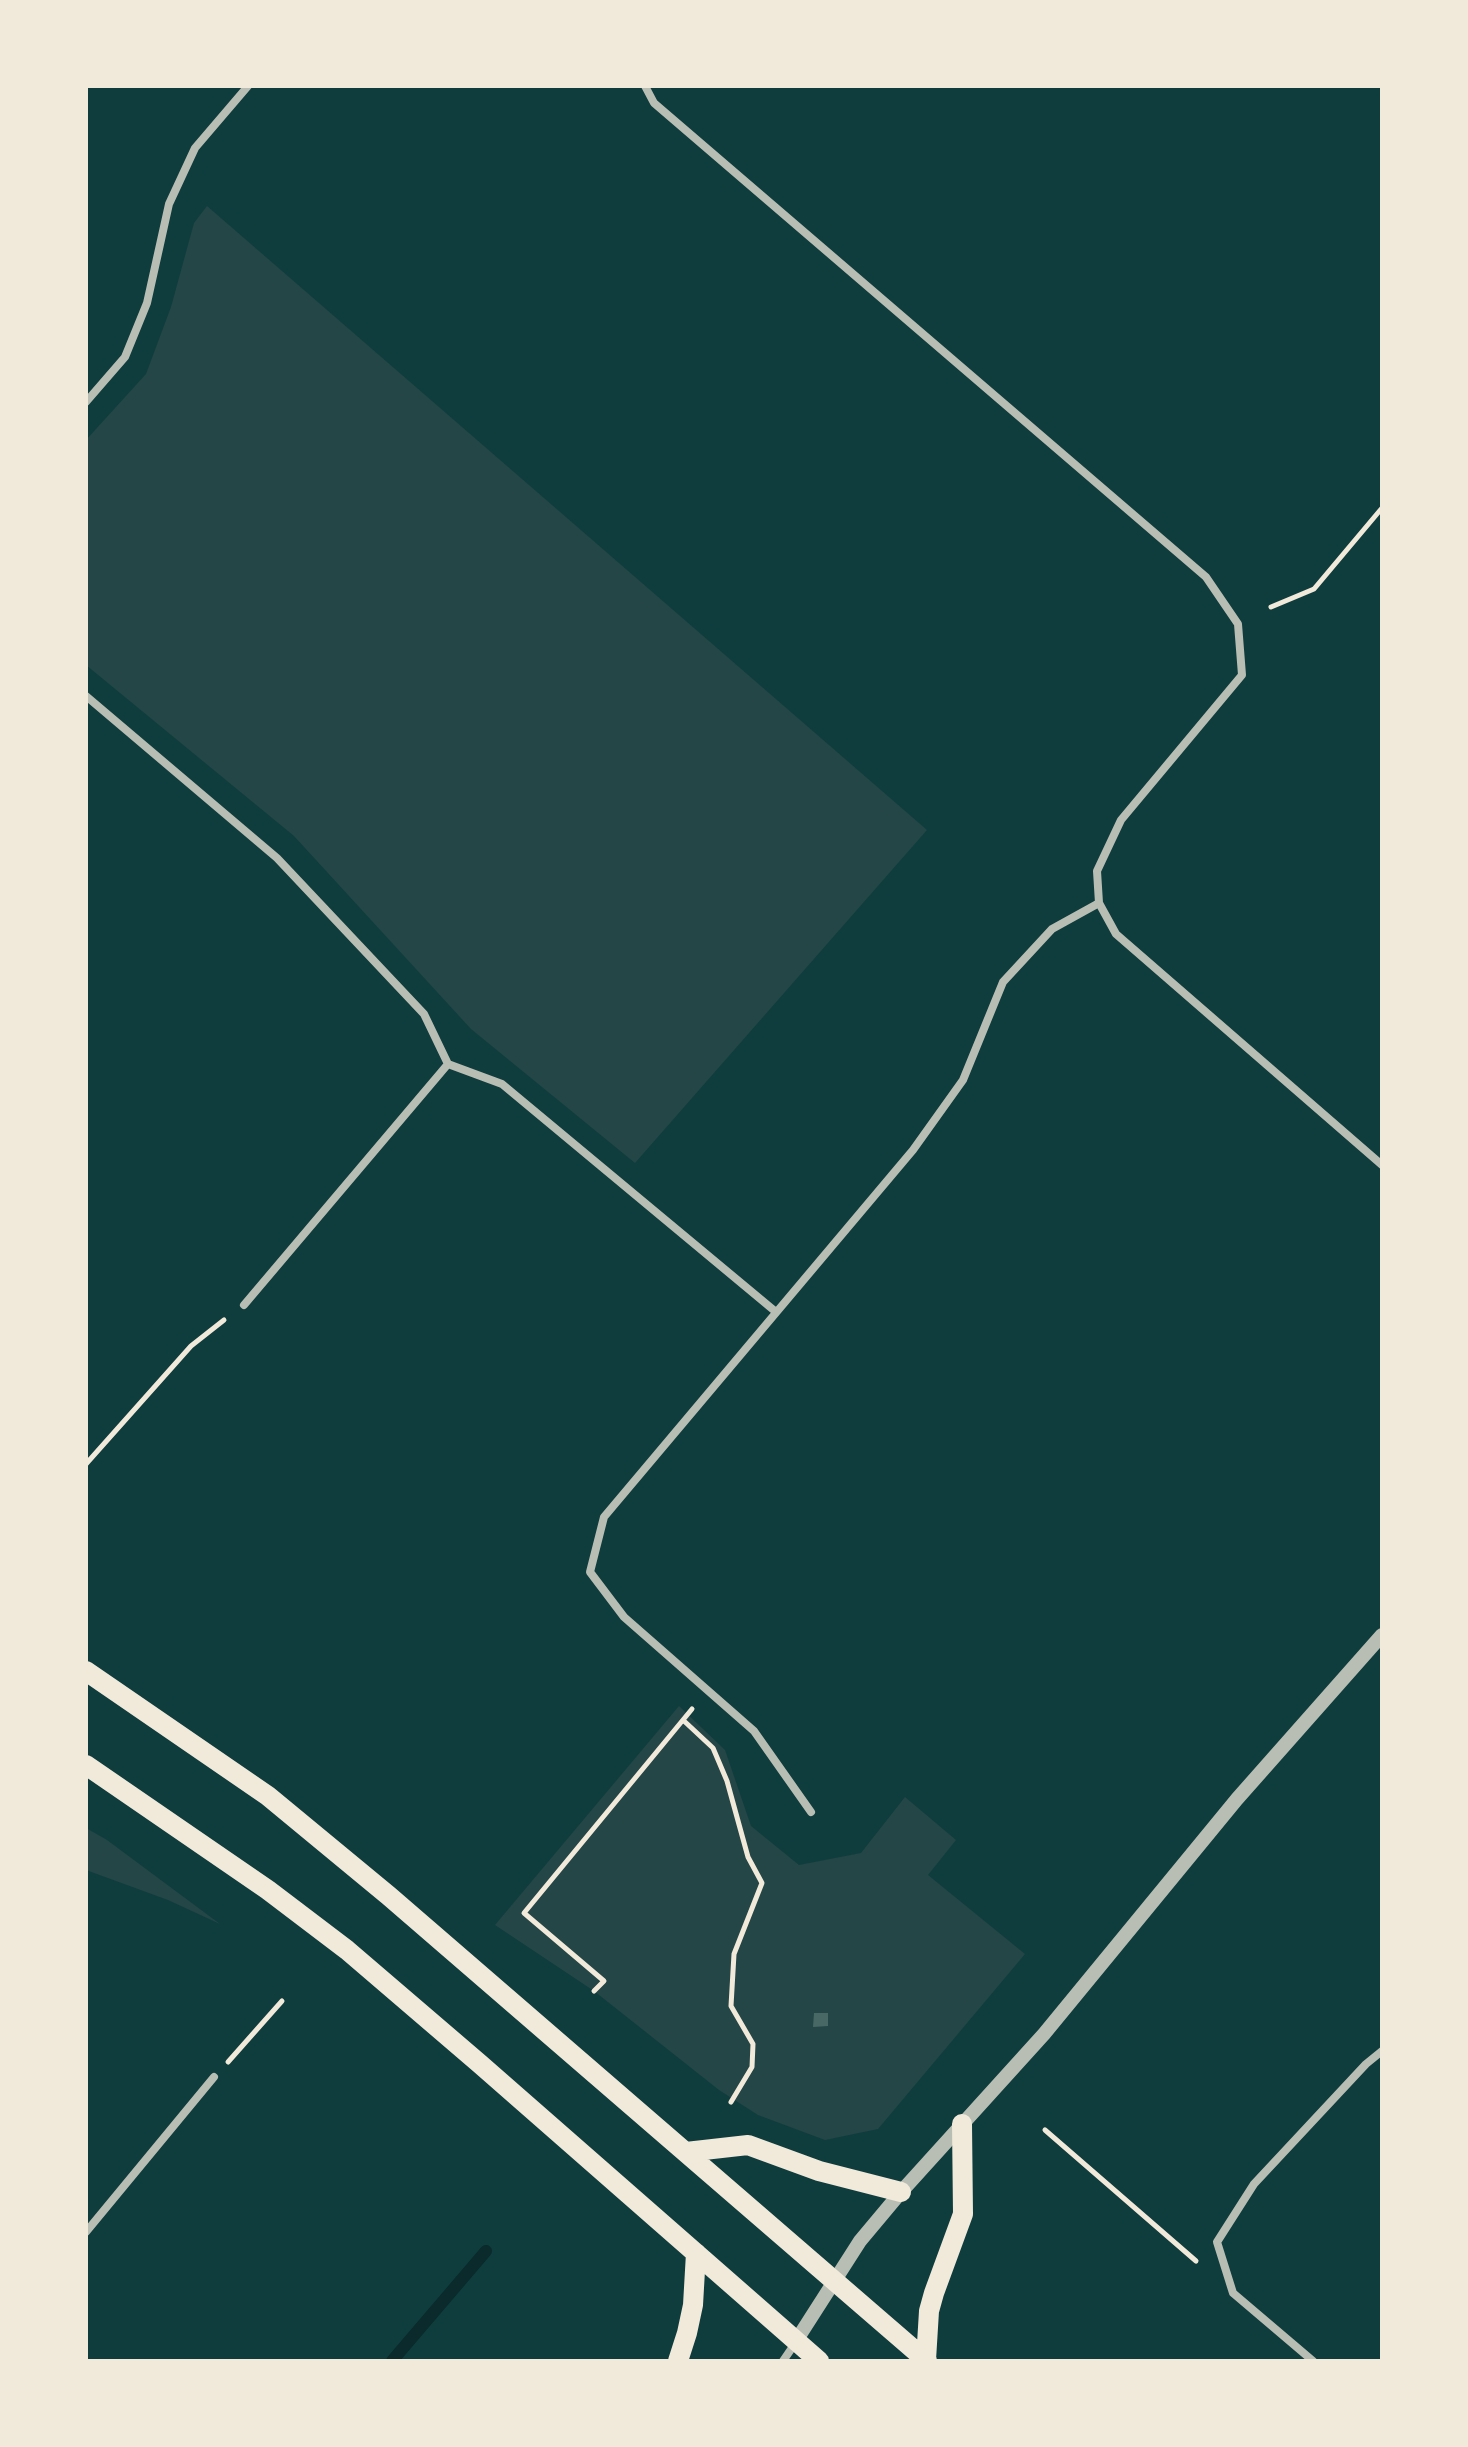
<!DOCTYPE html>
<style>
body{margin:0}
#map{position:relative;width:1468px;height:2447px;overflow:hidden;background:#0f3d3e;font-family:Mulish,sans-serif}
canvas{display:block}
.frame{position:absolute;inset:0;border:88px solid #f1e9da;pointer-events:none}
</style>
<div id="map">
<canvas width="1468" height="2447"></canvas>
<div class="frame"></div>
</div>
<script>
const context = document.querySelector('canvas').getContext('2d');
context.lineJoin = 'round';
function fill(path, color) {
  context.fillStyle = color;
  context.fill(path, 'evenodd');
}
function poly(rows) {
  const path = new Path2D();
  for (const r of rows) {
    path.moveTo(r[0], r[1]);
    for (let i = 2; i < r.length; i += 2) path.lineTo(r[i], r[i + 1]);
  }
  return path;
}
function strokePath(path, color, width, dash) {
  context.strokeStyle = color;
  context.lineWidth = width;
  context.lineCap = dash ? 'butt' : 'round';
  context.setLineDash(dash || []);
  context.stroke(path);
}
const green = poly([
 [207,206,927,830,635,1163,471,1029,294,836,86,665,86,440,146,374,171,307,194,223],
 [679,1706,725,1750,751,1826,799,1865,861,1853,905,1797,956,1840,928,1875,1025,1954,878,2129,825,2140,758,2115,719,2090,594,1991,495,1925],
 [86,1828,107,1840,220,1924,168,1900,86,1870]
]);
const stream = poly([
 [392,2361,486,2251]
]);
const building = poly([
 [814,2013,828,2013,828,2026,813,2027]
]);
const path = poly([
 [1271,607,1314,589,1382,508],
 [86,1464,191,1346,224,1320],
 [683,1720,713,1748,727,1781,748,1857,762,1883,734,1954,731,2006,753,2044,752,2067,731,2102],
 [594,1991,604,1981,524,1913,692,1709],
 [228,2062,282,2001],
 [1045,2130,1196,2261]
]);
const minor = poly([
 [645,86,654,103,1206,577,1238,624,1242,675,1121,820,1097,871,1099,903,1116,934,1382,1165],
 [86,402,125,357,147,303,169,204,195,148,248,86],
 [86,696,277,858,424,1014,448,1064,502,1084,776,1312],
 [244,1305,448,1064],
 [811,1812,754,1731,624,1617,590,1572,604,1517,913,1150,963,1080,1003,982,1052,929,1099,903],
 [86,2232,214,2077],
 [783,2361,796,2342],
 [1313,2361,1233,2293,1217,2242,1254,2184,1366,2064,1382,2051]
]);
const tertiary = poly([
 [796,2341,860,2241,901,2192,1044,2034,1237,1799,1382,1635]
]);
const primary = poly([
 [86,1671,268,1796,389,1896,927,2361],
 [86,1765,268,1890,347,1950,480,2064,819,2361],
 [686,2152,748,2145,819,2171,901,2192],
 [926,2360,929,2311,934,2293,963,2214,962,2124],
 [678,2361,687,2333,693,2305,696,2253]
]);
fill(green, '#244646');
strokePath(stream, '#0a2a2b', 12);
fill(building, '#486865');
strokePath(path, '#f1e9da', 5);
strokePath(minor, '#b8beb3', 8);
strokePath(tertiary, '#b8beb3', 14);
strokePath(primary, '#f1e9da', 20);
</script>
